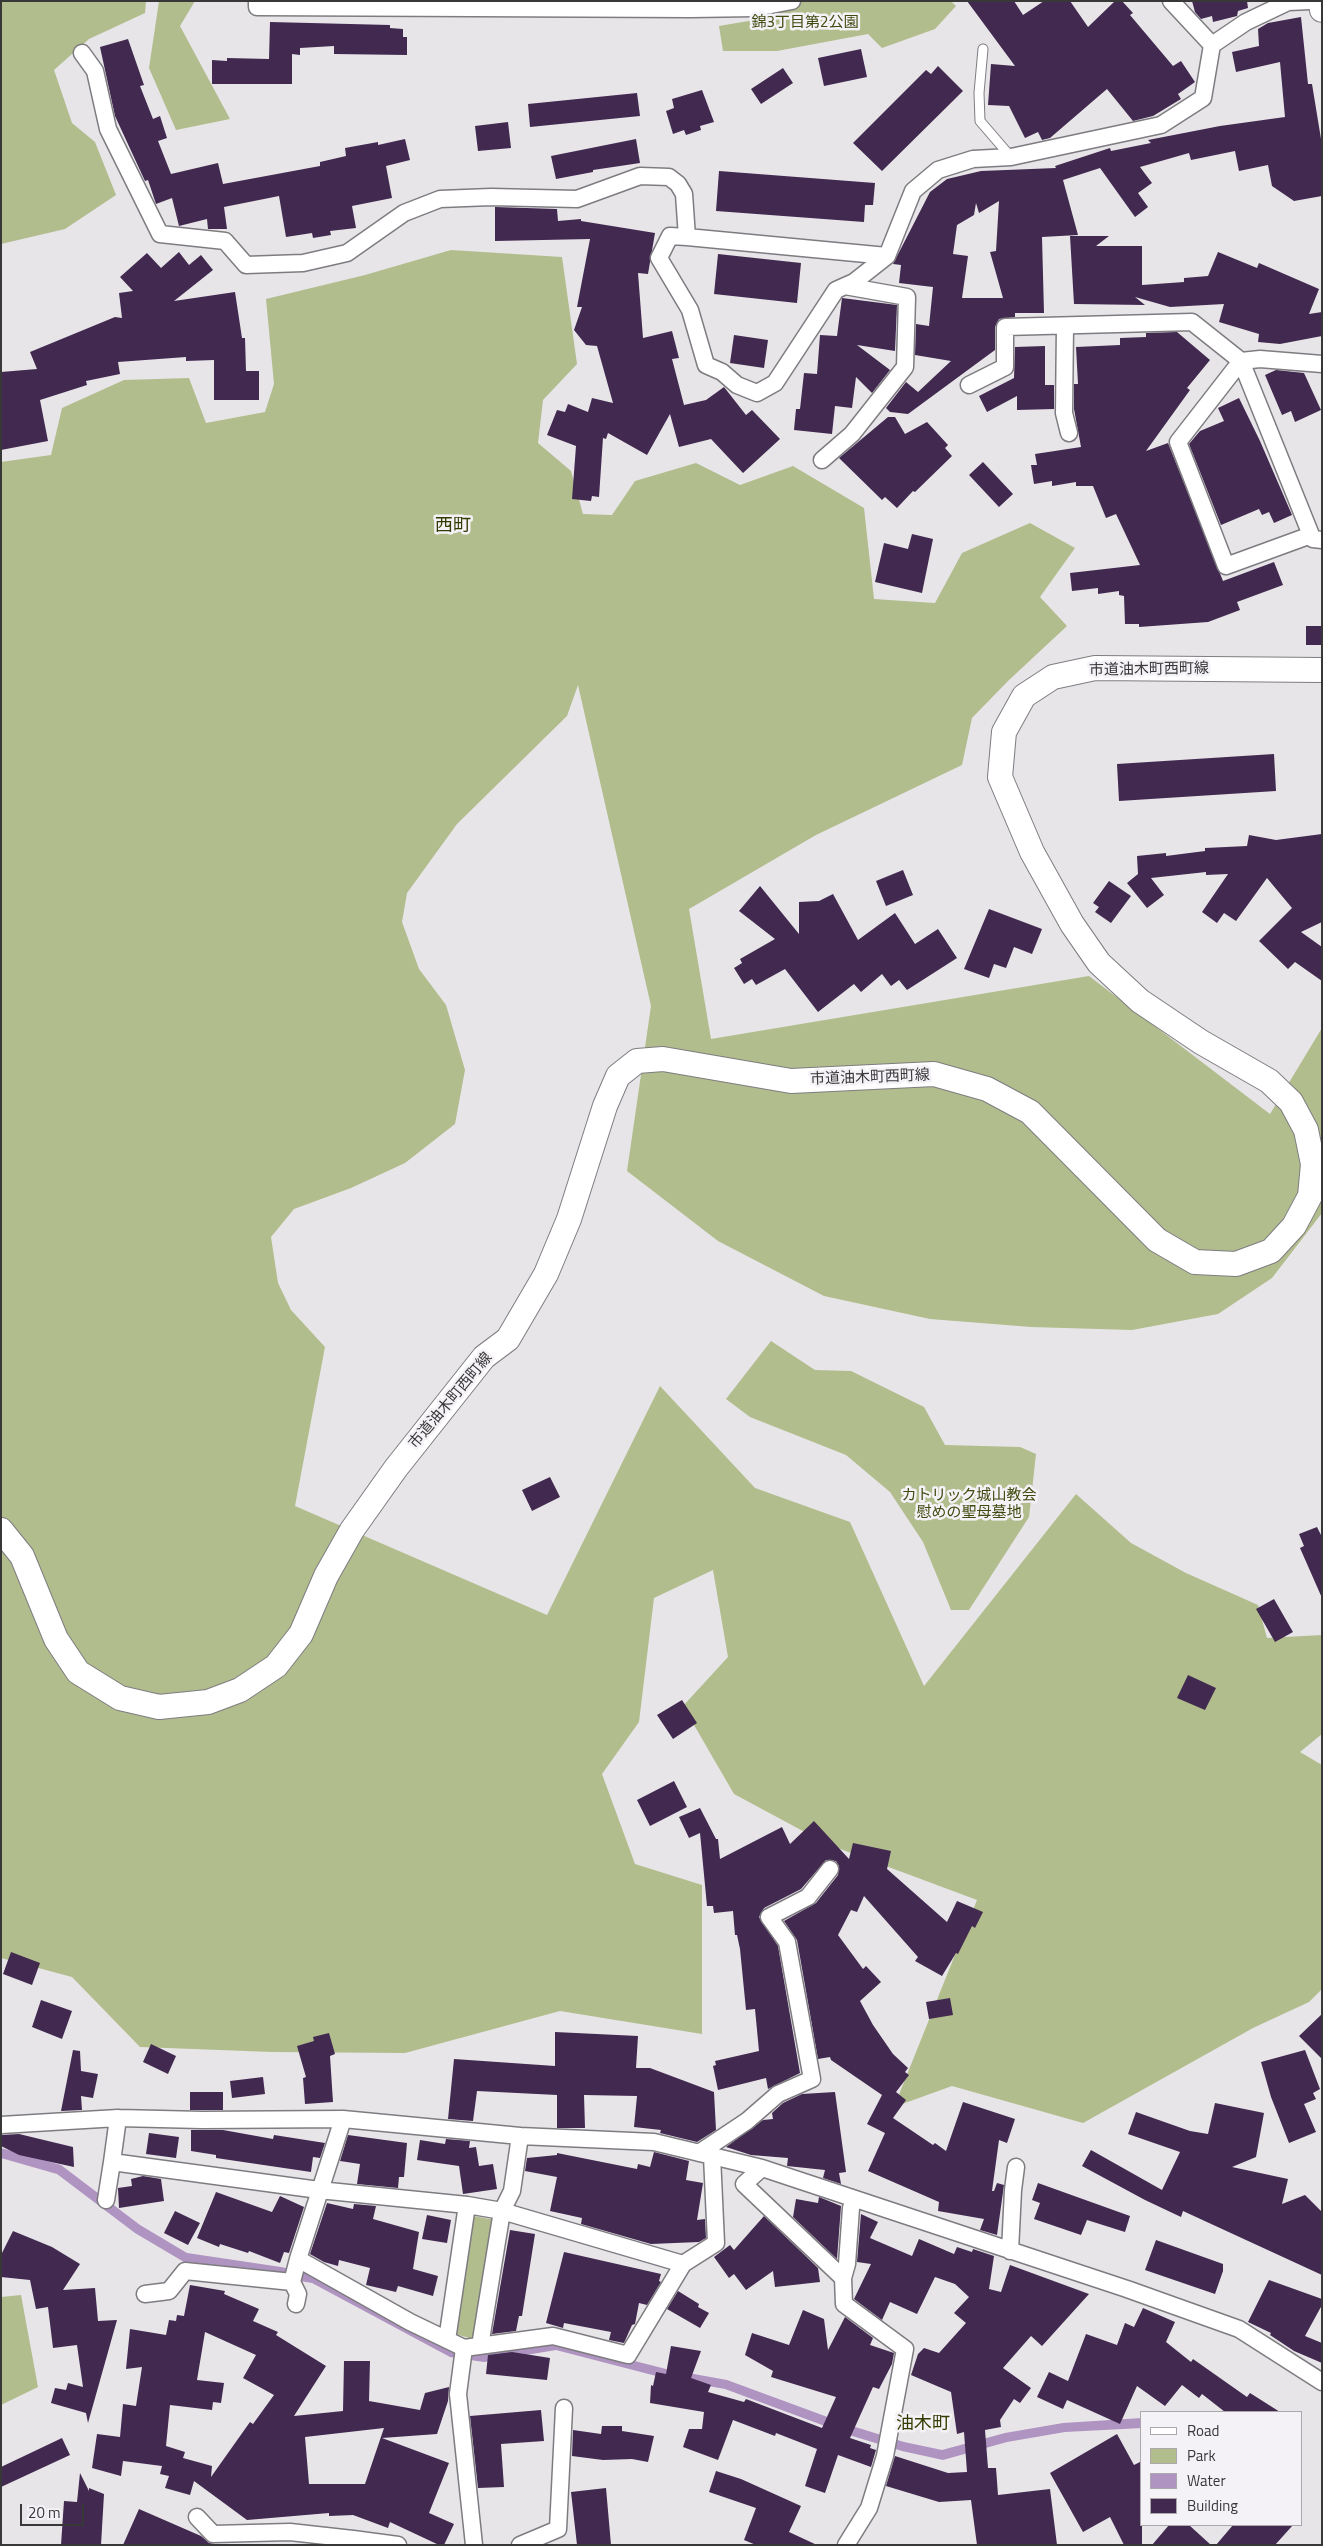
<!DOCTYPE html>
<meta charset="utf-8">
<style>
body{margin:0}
#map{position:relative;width:1323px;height:2546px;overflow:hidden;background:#e8e5e9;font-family:"Titillium Web",sans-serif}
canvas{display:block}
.frame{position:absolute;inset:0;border:2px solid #393839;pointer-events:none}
.legend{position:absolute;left:1140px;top:2411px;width:162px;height:115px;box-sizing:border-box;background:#f5f2f7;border:1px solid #aaa8ab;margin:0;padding:6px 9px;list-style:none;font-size:15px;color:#393839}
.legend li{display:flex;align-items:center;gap:10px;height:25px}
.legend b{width:25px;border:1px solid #aaa8ab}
.scale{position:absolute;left:20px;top:2504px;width:64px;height:22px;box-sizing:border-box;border:2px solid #393839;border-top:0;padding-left:6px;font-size:15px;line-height:18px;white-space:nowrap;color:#393839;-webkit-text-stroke:4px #f5f2f7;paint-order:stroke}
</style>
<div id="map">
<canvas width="1323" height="2546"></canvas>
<div class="frame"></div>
<ul class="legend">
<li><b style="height:6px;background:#fff"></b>Road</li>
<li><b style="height:14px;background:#b1bd8c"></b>Park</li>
<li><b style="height:14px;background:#af94c1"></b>Water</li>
<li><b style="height:14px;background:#412950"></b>Building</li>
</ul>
<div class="scale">20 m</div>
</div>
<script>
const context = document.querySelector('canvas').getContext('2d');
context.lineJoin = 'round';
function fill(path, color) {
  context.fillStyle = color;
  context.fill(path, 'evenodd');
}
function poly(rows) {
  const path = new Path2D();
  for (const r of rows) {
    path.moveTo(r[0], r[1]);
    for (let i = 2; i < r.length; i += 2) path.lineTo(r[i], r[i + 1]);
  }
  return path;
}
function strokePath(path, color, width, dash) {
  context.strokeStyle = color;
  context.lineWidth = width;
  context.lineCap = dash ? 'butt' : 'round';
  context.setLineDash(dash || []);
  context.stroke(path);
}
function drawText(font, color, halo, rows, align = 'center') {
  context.font = font + ' "Titillium Web","Noto Sans JP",sans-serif';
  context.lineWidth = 5;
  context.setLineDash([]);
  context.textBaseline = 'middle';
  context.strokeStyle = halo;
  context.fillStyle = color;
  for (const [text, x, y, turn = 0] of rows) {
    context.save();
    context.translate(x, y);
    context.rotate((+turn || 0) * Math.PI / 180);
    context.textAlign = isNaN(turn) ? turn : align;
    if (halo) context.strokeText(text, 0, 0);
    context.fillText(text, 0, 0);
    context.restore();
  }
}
const green = poly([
 [1,1,146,1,145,13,89,39,54,70,72,123,95,142,116,195,65,229,1,244],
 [159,1,195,1,180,26,230,119,176,130,149,68],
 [798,1,951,1,956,6,935,29,882,48,868,34,777,51,723,51,719,26,772,17],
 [451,250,562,257,577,364,543,400,538,443,571,471,583,514,612,515,635,481,696,463,740,485,793,466,864,508,874,599,935,603,962,553,1030,523,1075,548,1040,597,1067,626,1008,681,972,718,962,765,816,835,689,909,711,1039,1089,976,1270,1114,1322,1028,1322,1213,1272,1278,1218,1314,1132,1330,1031,1327,930,1319,824,1296,718,1241,627,1171,651,1006,578,685,567,716,457,824,407,893,402,922,419,969,446,1005,465,1070,455,1124,405,1163,351,1188,294,1209,271,1237,278,1283,291,1310,325,1347,295,1506,547,1615,660,1386,755,1488,850,1522,924,1686,1076,1494,1131,1543,1186,1573,1258,1605,1267,1638,1322,1635,1322,1734,1300,1752,1322,1765,1322,1989,1309,2002,1253,2028,1083,2123,952,2086,894,2107,977,1900,827,1844,734,1794,683,1706,728,1657,713,1570,654,1598,639,1722,602,1774,635,1864,702,1885,702,2034,560,2011,405,2053,272,2052,140,2047,72,1977,1,1958,1,462,51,455,62,408,124,380,189,378,206,423,265,412,274,384,266,299,365,275],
 [771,1341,815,1370,851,1371,924,1407,945,1445,1020,1447,1036,1454,1029,1517,969,1610,951,1610,923,1542,890,1492,846,1455,750,1417,726,1399],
 [473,2216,495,2220,473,2339,455,2334],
 [21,2295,38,2387,1,2405,1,2297]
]);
const water = poly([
 [1,2148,61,2165,140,2225,187,2253,281,2267,315,2274,453,2348,556,2341,666,2369,727,2380,852,2426,904,2442,942,2450,1005,2433,1063,2423,1142,2418,1142,2428,1065,2432,1007,2442,943,2460,902,2451,849,2435,725,2389,664,2378,556,2350,484,2362,450,2357,312,2283,184,2262,135,2233,57,2174,1,2158]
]);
const building = poly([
 [967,1,1014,1,1023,15,1044,1,1070,1,1088,27,1115,1,1122,1,1133,13,1130,15,1173,66,1181,61,1195,82,1178,94,1181,99,1153,116,1133,121,1107,89,1050,138,1042,140,1038,132,1025,138,1009,106,988,105,991,64,1015,66],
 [1192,1,1247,1,1248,8,1238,11,1237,16,1213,22,1212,16,1201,19,1195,12],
 [1301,17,1308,84,1312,84,1322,145,1322,196,1294,201,1272,186,1268,165,1239,171,1235,151,1191,160,1189,153,1140,167,1152,183,1138,193,1148,207,1135,217,1100,168,1063,180,1078,235,1042,237,1044,313,1015,313,1015,317,999,319,995,327,995,350,908,414,890,412,886,408,906,382,918,392,951,361,915,355,916,324,929,326,933,287,899,283,901,265,893,264,930,192,947,179,981,171,1056,168,1055,166,1110,148,1111,151,1151,143,1148,140,1220,126,1285,117,1280,62,1236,72,1232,52,1259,46,1258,29,1268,23],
 [999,201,996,251,990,252,1003,298,962,298,968,256,953,254,957,225,974,215,976,203,979,213],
 [270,22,390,25,390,28,403,29,403,37,407,37,407,55,334,54,334,46,300,48,300,55,292,54,292,84,212,84,212,60,227,61,227,58,269,59],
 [128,39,144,85,140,86,153,119,160,116,167,138,158,141,171,174,218,163,223,184,320,166,320,162,346,156,345,148,378,142,378,145,405,139,410,160,386,166,392,198,352,206,356,228,330,231,331,235,313,238,312,233,286,237,279,196,224,207,227,229,208,229,207,219,179,226,172,198,156,204,148,180,145,181,115,116,100,47],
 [861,49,867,77,824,86,818,58],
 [938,66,963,91,882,171,853,143,926,70,931,74],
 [783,68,793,83,761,104,751,89],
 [702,90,714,122,700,126,701,130,686,135,684,130,673,134,666,111,674,108,672,99],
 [637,93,640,116,530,127,528,104],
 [508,122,511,148,478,151,475,126],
 [636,139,640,163,593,170,593,172,556,179,551,156],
 [719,171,875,183,873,205,865,205,864,222,716,211],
 [495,207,557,209,558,221,581,219,581,221,655,233,648,274,638,273,643,338,672,331,679,358,672,359,684,405,706,400,724,387,746,415,752,410,780,439,743,473,711,439,679,447,670,414,647,455,608,433,606,439,603,438,599,497,592,496,591,501,572,499,576,446,547,435,557,410,565,412,568,404,588,412,592,398,613,403,597,346,586,345,574,330,582,307,577,307,590,239,495,241],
 [1070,236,1109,236,1096,246,1142,246,1142,285,1184,282,1184,278,1208,276,1218,252,1257,268,1259,263,1319,289,1309,314,1322,312,1322,336,1280,344,1258,342,1259,334,1219,322,1224,304,1170,307,1135,297,1145,305,1074,304],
 [179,252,189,265,201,255,213,270,174,301,235,292,242,338,245,338,246,371,259,371,259,400,214,400,214,360,186,361,186,357,118,362,120,374,86,381,87,385,40,400,48,441,1,450,1,372,37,369,30,352,115,317,122,318,119,293,133,291,120,277,147,253,161,268],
 [718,254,801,263,797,303,714,294],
 [842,298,897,305,895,351,857,345,890,370,872,393,856,377,852,408,835,406,832,434,794,430,796,409,800,409,804,373,817,374,820,335,837,336],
 [1177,332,1210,360,1187,388,1190,390,1146,451,1168,443,1223,581,1274,562,1283,585,1237,602,1240,610,1208,622,1139,627,1139,624,1125,624,1124,596,1119,595,1119,591,1098,594,1098,588,1072,591,1070,573,1140,565,1116,514,1106,518,1093,486,1076,486,1076,482,1052,486,1052,481,1034,484,1031,465,1037,465,1035,454,1081,447,1074,409,1074,384,1078,384,1076,347,1120,345,1120,338,1146,337,1146,333],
 [734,335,768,340,764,368,730,363],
 [1045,346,1045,385,1054,385,1054,409,1017,410,1017,396,987,412,979,396,1014,378,1015,347],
 [1276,370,1304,373,1321,410,1295,422,1291,411,1282,415,1265,375],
 [1239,398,1260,441,1292,515,1274,523,1269,512,1262,515,1259,509,1221,525,1189,444,1200,431,1224,421,1218,408],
 [888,417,895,417,905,434,927,422,948,445,945,448,952,456,915,492,913,491,897,508,885,497,882,500,839,458],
 [983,462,1013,494,999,507,969,475],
 [912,534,933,539,922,593,875,582,884,543,908,549],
 [1306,626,1322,626,1322,645,1306,645],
 [1274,754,1276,791,1119,801,1117,764],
 [1322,834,1322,922,1301,932,1322,947,1322,981,1295,962,1288,969,1259,941,1292,908,1267,878,1236,921,1224,913,1217,923,1202,912,1228,874,1206,875,1206,872,1151,878,1164,895,1147,908,1127,883,1138,874,1137,856,1166,853,1166,856,1205,851,1205,848,1247,846,1249,835,1276,840],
 [903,870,913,895,886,906,876,881],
 [1109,881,1131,896,1111,923,1095,912,1099,907,1093,903],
 [760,886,799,934,799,902,819,901,833,894,858,940,895,913,915,944,938,929,957,958,907,990,899,980,891,986,882,974,861,992,854,984,818,1012,785,969,756,985,752,979,744,984,734,968,742,963,740,959,775,939,739,911],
 [989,909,1042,929,1032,954,1014,947,1006,968,994,964,989,978,964,969],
 [550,1477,560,1497,532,1511,522,1490],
 [1317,1527,1322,1537,1322,1598,1300,1548,1304,1546,1299,1534],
 [1274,1599,1293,1632,1275,1642,1256,1609],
 [1188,1675,1216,1688,1205,1710,1177,1698],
 [682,1700,697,1723,673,1739,657,1715],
 [674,1781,687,1807,650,1826,637,1800],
 [700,1808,716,1839,718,1839,720,1859,782,1827,790,1844,814,1821,849,1859,853,1843,891,1851,887,1869,947,1922,957,1901,983,1912,975,1928,972,1926,958,1954,956,1953,942,1976,915,1961,918,1957,864,1896,857,1912,851,1910,838,1935,863,1969,866,1966,881,1982,860,2001,873,2025,893,2054,908,2068,905,2072,909,2075,896,2092,906,2100,893,2118,933,2145,935,2143,946,2151,963,2102,1015,2119,1007,2143,999,2140,992,2191,994,2191,997,2183,1004,2185,997,2235,980,2230,984,2219,938,2211,939,2202,868,2171,885,2133,867,2124,882,2095,831,2060,830,2057,818,2059,797,1940,784,1921,816,1903,838,1875,839,1866,836,1861,826,1860,801,1889,764,1908,759,1917,778,1946,800,2073,768,2089,766,2078,718,2090,713,2066,716,2065,715,2061,759,2051,755,2009,746,2010,740,1949,737,1935,735,1935,733,1911,714,1913,713,1906,707,1906,700,1833,689,1838,679,1817],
 [11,1952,40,1963,32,1985,3,1974],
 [950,1998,953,2015,929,2019,926,2002],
 [41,2000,72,2011,62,2039,32,2027],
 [1322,2014,1322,2059,1299,2036],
 [555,2032,638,2036,636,2068,650,2068,714,2092,716,2130,697,2142,660,2133,661,2130,634,2127,637,2096,584,2095,585,2128,557,2128,557,2095,477,2091,473,2121,448,2119,454,2059,555,2066],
 [329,2033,335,2054,330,2056,333,2102,305,2104,303,2078,306,2077,297,2046,314,2041,313,2037],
 [151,2044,176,2056,168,2074,143,2062],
 [73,2050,80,2051,81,2071,98,2074,93,2098,81,2096,82,2110,61,2111],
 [1305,2050,1320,2089,1313,2093,1316,2099,1304,2104,1316,2132,1289,2143,1271,2097,1261,2062],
 [263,2077,265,2094,232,2098,230,2081],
 [190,2092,223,2092,223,2110,190,2110],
 [835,2092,846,2172,839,2173,841,2184,823,2178,825,2170,787,2166,788,2158,751,2155,726,2147,763,2120,773,2119,772,2113,783,2103,802,2094],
 [1215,2103,1264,2113,1256,2157,1232,2167,1288,2179,1282,2204,1305,2195,1322,2212,1322,2275,1183,2211,1181,2217,1145,2200,1082,2166,1091,2150,1162,2190,1180,2152,1128,2134,1136,2112,1190,2131,1208,2134],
 [191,2130,223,2130,273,2139,274,2135,325,2143,320,2158,313,2157,311,2172,216,2158,216,2155,191,2151],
 [149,2133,179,2137,176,2158,146,2154],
 [19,2134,73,2147,74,2167,19,2155,1,2146,1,2135],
 [348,2135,407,2143,404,2177,399,2177,398,2188,357,2184,360,2164,340,2161],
 [446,2139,470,2141,469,2148,476,2147,479,2166,493,2164,497,2189,463,2194,459,2166,417,2160,420,2140,445,2144],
 [654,2152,689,2161,686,2180,703,2183,697,2220,705,2219,706,2238,699,2242,651,2244,581,2224,582,2218,550,2211,557,2177,525,2171,527,2158,557,2155,557,2153,637,2169,638,2164,650,2167],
 [143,2176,161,2179,164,2201,119,2208,118,2188,132,2186,131,2179],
 [1038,2183,1130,2216,1125,2232,1087,2220,1081,2235,1034,2219,1040,2203,1032,2200],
 [216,2192,272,2212,280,2196,304,2207,289,2253,284,2252,280,2263,249,2251,248,2253,220,2244,219,2247,197,2238],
 [819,2197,841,2206,837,2259,793,2217,796,2199,818,2203],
 [327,2203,353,2209,354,2204,376,2206,373,2219,419,2232,413,2269,438,2276,433,2296,398,2286,396,2292,366,2285,370,2268,339,2260,338,2266,324,2262,310,2254],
 [175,2211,200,2223,188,2245,164,2233],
 [861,2214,878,2222,870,2238,912,2256,919,2239,954,2254,957,2247,972,2252,973,2249,994,2256,989,2289,1001,2292,1010,2265,1089,2294,1042,2346,1031,2336,1003,2368,1031,2388,1020,2403,1014,2399,1000,2420,1001,2427,985,2430,988,2468,996,2468,998,2495,1050,2489,1057,2545,977,2545,971,2500,939,2502,886,2486,895,2456,948,2473,967,2472,964,2432,957,2434,951,2392,911,2375,918,2354,924,2348,939,2353,966,2323,954,2313,969,2297,955,2284,935,2277,917,2314,890,2302,882,2320,854,2299,871,2264,857,2262],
 [427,2215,451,2220,447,2243,422,2239],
 [764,2216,818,2268,820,2282,775,2287,773,2271,746,2290,734,2274,729,2278,714,2257,730,2245,734,2250],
 [510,2230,535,2234,522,2316,519,2316,516,2331,492,2334],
 [13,2231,52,2247,80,2264,63,2290,95,2288,98,2321,117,2320,88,2423,86,2413,51,2403,55,2388,66,2390,68,2383,83,2387,77,2345,53,2348,48,2307,36,2309,30,2280,1,2277,1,2255],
 [1156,2240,1223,2264,1223,2271,1215,2294,1145,2270],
 [564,2252,661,2274,659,2281,661,2282,647,2305,639,2303,635,2324,632,2325,624,2343,609,2340,611,2332,564,2323,563,2328,546,2323],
 [1269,2280,1322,2299,1322,2305,1305,2336,1322,2343,1322,2363,1294,2351,1270,2335,1271,2333,1248,2322],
 [190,2285,225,2291,224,2294,259,2309,253,2321,278,2332,276,2335,326,2366,294,2416,343,2411,344,2361,370,2361,369,2401,420,2410,425,2393,449,2387,448,2401,437,2434,382,2438,449,2463,429,2513,454,2524,444,2545,439,2545,390,2522,388,2528,353,2515,329,2516,329,2513,247,2520,194,2481,190,2495,165,2488,169,2476,160,2474,162,2466,123,2461,121,2476,92,2468,97,2434,120,2437,123,2404,136,2406,142,2367,126,2369,130,2329,166,2335,169,2320,176,2321,177,2315,184,2316],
 [205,2332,256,2355,243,2378,274,2395,253,2424,250,2422,211,2477,212,2466,183,2458,185,2452,166,2446,170,2405,212,2410,213,2402,221,2403,224,2383,197,2380],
 [384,2428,365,2484,309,2484,305,2437],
 [678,2291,699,2304,698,2307,709,2313,700,2328,667,2309],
 [1143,2308,1175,2322,1166,2342,1191,2362,1193,2359,1247,2397,1250,2393,1280,2412,1225,2412,1202,2394,1199,2398,1182,2385,1165,2406,1137,2386,1120,2424,1067,2400,1063,2409,1037,2397,1049,2372,1068,2381,1086,2334,1117,2345,1125,2323,1134,2327],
 [803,2310,824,2319,828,2350,845,2317,873,2338,870,2345,894,2353,892,2364,879,2389,873,2387,850,2438,871,2445,870,2448,876,2450,871,2467,838,2455,825,2493,805,2486,817,2449,776,2433,775,2436,733,2420,718,2460,683,2447,689,2429,702,2429,704,2412,650,2403,651,2385,653,2386,656,2372,666,2374,671,2346,701,2351,691,2378,711,2385,708,2392,744,2402,746,2399,822,2428,836,2397,771,2377,773,2371,745,2355,752,2333,789,2345],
 [512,2352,550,2358,547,2380,486,2374,488,2355],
 [541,2410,544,2441,501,2444,504,2487,478,2488,470,2416],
 [602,2426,622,2426,622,2431,654,2436,648,2462,632,2459,603,2460,572,2456,573,2430,601,2434],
 [1117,2434,1134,2465,1142,2461,1142,2545,1124,2545,1110,2517,1083,2532,1050,2473],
 [62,2438,70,2455,1,2487,1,2467],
 [716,2471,741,2479,801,2506,789,2532,817,2545,756,2545,744,2540,756,2508,709,2492],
 [80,2473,89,2491,89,2488,104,2494,101,2545,61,2545,64,2501,77,2502],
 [606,2488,611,2545,577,2545,571,2492],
 [139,2509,201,2536,209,2543,220,2545,123,2545],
 [1169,2525,1189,2525,1211,2545,1152,2545],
 [1233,2525,1293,2525,1275,2545,1216,2545]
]);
const lane = poly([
 [983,49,979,93,980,121,1011,157]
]);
const street = poly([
 [257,1,257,7,691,9,755,8,792,1],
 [1171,1,1212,45],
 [82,53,95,71,108,129,160,234,225,241,246,265,303,263,347,253,404,213,440,199,491,197,577,199,640,176,669,177,678,184,684,194,687,237,887,256],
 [687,237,670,236,659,258,690,310,706,365,722,372,737,385,757,393,775,383,836,290,854,282,887,256,913,191,938,170,973,159,1011,157,1161,125,1203,98,1212,45,1246,22,1288,2,1311,1],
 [1065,326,1064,413,1069,433],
 [969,385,1005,367,1005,327,1192,322,1241,361,1311,535,1313,539,1322,540],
 [822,460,852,434,905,367,907,297,845,286],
 [1311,535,1226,566,1178,442,1241,361,1260,359,1322,364],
 [118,2118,112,2162,319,2190,467,2205,502,2211,683,2264],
 [343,2119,298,2259,410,2322,464,2348,553,2336,628,2355,683,2264,716,2243,712,2156],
 [1,2125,118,2118,202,2120,343,2119,520,2136,654,2142,762,2168,1127,2289,1239,2329,1322,2382],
 [699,2153,747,2121,778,2094,812,2079,787,1942,769,1917,808,1897,830,1869],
 [762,2168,744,2184,843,2278,844,2304,905,2349,885,2456,869,2508,846,2545],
 [106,2200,112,2162],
 [1010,2251,1013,2190,1016,2167],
 [843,2278,847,2264,851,2208,854,2199],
 [145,2294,169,2291,185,2271,292,2282],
 [296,2304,298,2294,292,2282,298,2259],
 [447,2340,467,2205],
 [480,2346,502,2211,512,2191,520,2136],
 [464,2348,458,2394,474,2545],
 [197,2517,213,2534,290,2532,353,2539,363,2545],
 [353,2539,398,2545],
 [520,2545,558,2529,564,2408]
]);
const secondary = poly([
 [1321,1,1322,10],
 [1,1530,22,1556,56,1639,78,1672,120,1698,159,1707,208,1702,240,1690,276,1666,301,1634,326,1576,352,1530,396,1468,484,1357,508,1339,546,1274,569,1219,605,1106,618,1076,637,1061,663,1059,791,1081,934,1074,987,1089,1030,1112,1157,1240,1195,1262,1236,1264,1271,1251,1294,1226,1310,1196,1313,1164,1306,1130,1291,1102,1269,1081,1201,1042,1140,1001,1099,963,1072,924,1032,852,1000,777,1004,732,1024,696,1053,677,1095,668,1322,670]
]);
const parkNames = [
 ["錦3丁目第2公園",805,23],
 ["カトリック城山教会",969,1496],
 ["慰めの聖母墓地",969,1513]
];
const streetNames = [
 ["市道油木町西町線",1149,670,-1],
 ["市道油木町西町線",870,1078,-2],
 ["市道油木町西町線",451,1401,-50]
];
const quarterNames = [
 ["西町",453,527],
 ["油木町",923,2425]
];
fill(green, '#b1bd8c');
fill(water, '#af94c1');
fill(building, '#412950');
strokePath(lane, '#7e7c80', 11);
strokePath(street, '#7e7c80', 19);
strokePath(secondary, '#7e7c80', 26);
strokePath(lane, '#fff', 9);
strokePath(street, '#fff', 16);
strokePath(secondary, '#fff', 24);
drawText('15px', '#414b10', '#f5f2f7', parkNames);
drawText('15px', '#393839', '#f5f2f7', streetNames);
drawText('18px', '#333c00', '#f5f2f7', quarterNames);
</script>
